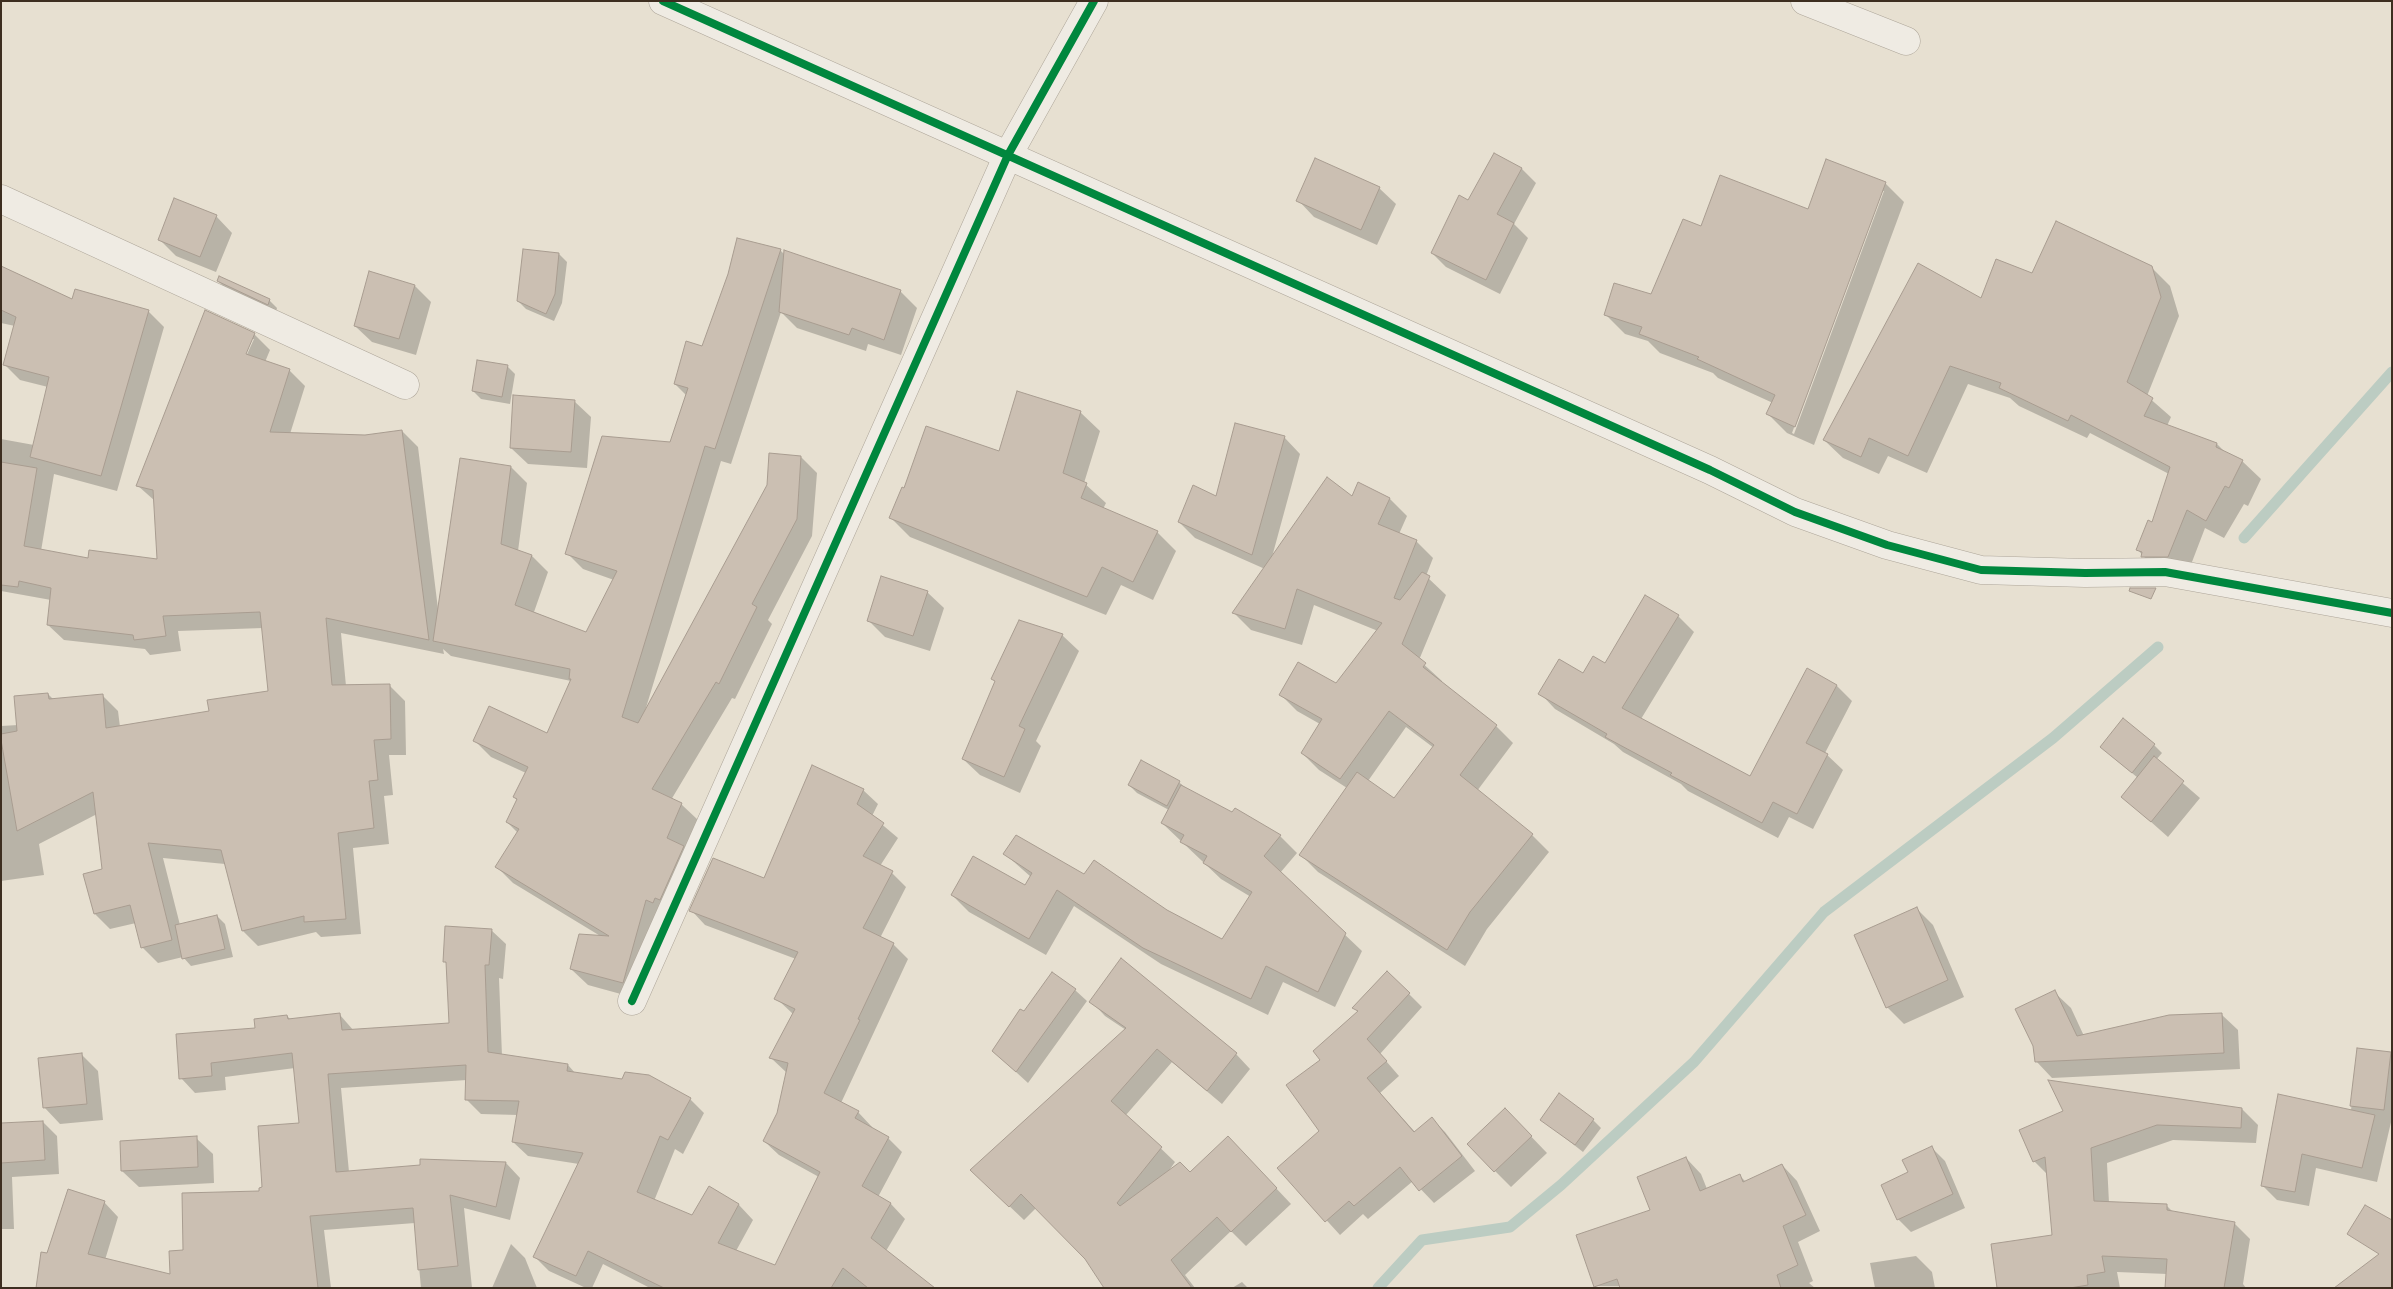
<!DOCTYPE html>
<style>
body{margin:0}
#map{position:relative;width:2393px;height:1289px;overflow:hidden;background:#e7e0d1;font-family:"Roboto Serif",serif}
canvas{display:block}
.frame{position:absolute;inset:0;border:2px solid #3d2e20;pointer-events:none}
</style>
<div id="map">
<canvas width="2393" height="1289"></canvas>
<div class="frame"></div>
</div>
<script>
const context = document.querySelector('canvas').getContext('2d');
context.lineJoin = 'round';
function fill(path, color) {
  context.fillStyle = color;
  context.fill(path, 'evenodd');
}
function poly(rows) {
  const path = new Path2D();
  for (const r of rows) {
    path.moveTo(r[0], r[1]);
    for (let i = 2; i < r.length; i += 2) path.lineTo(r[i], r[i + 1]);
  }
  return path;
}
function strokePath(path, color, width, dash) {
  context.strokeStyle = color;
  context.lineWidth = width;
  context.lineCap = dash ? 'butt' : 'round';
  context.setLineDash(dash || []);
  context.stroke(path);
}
const shadow = poly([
 [1494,154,1522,169,1536,183,1514,224,1528,238,1500,294,1446,267,1432,253,1469,201],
 [1885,183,1904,202,1814,445,1787,433,1768,414,1773,403,1718,378,1713,373,1660,353,1648,341,1625,334,1606,315,1652,296,1702,228,1809,211],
 [1881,191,1884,191,1794,434,1792,433],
 [1379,188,1396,204,1377,245,1314,217,1298,200],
 [216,216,232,233,216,272,176,256,159,239],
 [780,250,785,255,900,291,917,308,901,355,868,344,866,351,797,328,781,312,731,464,721,461,645,711,801,457,817,473,812,536,768,620,772,624,735,699,732,698,671,800,681,804,698,820,639,999,588,985,571,969,602,937,513,883,497,867,518,833,507,822,518,801,514,797,526,773,491,757,475,741,548,735,571,681,451,656,443,649,444,654,341,633,346,686,390,686,405,701,406,755,389,755,393,795,384,796,389,844,353,848,361,934,321,937,316,932,258,946,243,931,225,864,163,858,180,925,217,916,225,924,233,957,191,966,183,957,158,963,142,947,136,923,110,929,95,914,104,870,97,814,39,844,44,875,1,881,1,726,18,725,48,694,54,700,102,695,118,711,120,727,210,712,269,692,263,628,178,631,181,651,150,655,145,649,64,640,48,625,51,600,1,591,1,439,34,445,48,387,20,380,4,364,15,326,1,323,1,267,73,300,148,311,164,327,117,491,54,474,41,551,89,559,158,561,155,501,137,485,254,334,270,350,265,362,289,370,305,386,290,434,365,436,402,431,418,447,438,609,511,467,527,483,518,551,532,556,548,572,534,612,586,633,614,580,583,569,567,553,670,443,686,395,675,384],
 [251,339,254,339,244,361,242,360],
 [559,254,567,262,562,303,554,321,526,309,518,301],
 [2151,267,2170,286,2179,316,2147,396,2171,417,2167,426,2217,444,2226,453,2242,461,2261,479,2248,506,2244,504,2224,538,2205,528,2187,575,2160,575,2138,550,2153,524,2169,474,2090,433,2087,438,2019,406,2010,398,1968,384,1927,473,1888,456,1879,474,1843,458,1824,440,1982,300,2033,274],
 [218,281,269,300,277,308,276,312,226,289],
 [415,286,431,302,416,355,372,342,355,326],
 [507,366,515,374,510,404,481,399,473,391],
 [574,401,591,417,587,468,528,464,511,448],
 [1080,412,1100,431,1084,483,1106,503,1103,509,1157,532,1176,551,1153,600,1121,585,1106,615,910,537,891,518,1000,452],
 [1284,437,1300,454,1272,557,1353,498,1390,499,1407,516,1399,534,1416,541,1433,558,1426,576,1446,595,1419,660,1442,681,1441,683,1496,726,1513,743,1477,791,1532,835,1549,852,1487,929,1465,966,1318,872,1301,855,1347,788,1319,770,1302,753,1320,724,1297,711,1280,694,1336,684,1378,631,1314,605,1302,645,1251,630,1234,613,1265,569,1195,538,1179,522,1217,497],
 [1406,727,1434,748,1394,799,1368,781],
 [927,592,944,608,930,651,885,637,868,620],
 [1678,616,1694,632,1641,719,1750,777,1808,670,1837,686,1852,701,1825,753,1843,770,1813,829,1789,817,1778,838,1688,791,1681,784,1623,752,1614,744,1555,709,1540,693,1605,664],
 [1062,635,1079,651,1036,741,1041,746,1020,793,980,775,963,759,996,682,993,679],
 [2154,745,2162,753,2156,760,2200,798,2168,837,2123,797,2138,778,2110,755],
 [1179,782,1185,788,1233,814,1280,836,1297,853,1280,873,1362,951,1335,1007,1283,982,1268,1015,1161,964,1074,906,1046,955,969,912,952,895,1026,887,1031,877,1005,854,1085,876,1167,911,1222,941,1251,897,1221,879,1162,823,1169,810,1137,793,1129,785],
 [863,790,878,804,872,816,898,838,880,866,892,873,906,887,880,938,893,944,908,959,841,1103,858,1112,872,1127,872,1129,888,1138,902,1152,878,1197,891,1204,905,1219,886,1251,934,1288,650,1288,603,1264,592,1288,586,1288,549,1271,534,1256,579,1164,528,1156,513,1142,518,1115,481,1114,467,1100,467,1080,341,1088,349,1172,421,1167,421,1160,506,1163,520,1178,510,1220,464,1208,472,1288,421,1288,415,1223,324,1230,331,1288,37,1288,48,1254,104,1202,118,1217,105,1260,171,1276,185,1251,263,1189,300,1125,295,1068,225,1077,226,1090,195,1093,181,1078,257,1029,287,1016,291,1020,340,1015,354,1031,450,1024,448,965,444,961,491,930,506,944,503,979,499,978,502,1056,568,1065,576,1074,690,1099,704,1113,683,1154,675,1149,654,1201,693,1217,709,1188,739,1205,753,1220,736,1251,776,1266,819,1177,779,1155,764,1141,778,1114,787,1073,771,1058,793,1014,776,998,796,959,705,925,691,910,765,879],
 [1916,908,1933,925,1964,997,1904,1024,1887,1007],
 [1122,960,1236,1054,1250,1069,1222,1104,1172,1062,1126,1115,1175,1162,1168,1172,1190,1174,1242,1152,1291,1204,1246,1246,1231,1231,1185,1275,1195,1288,1106,1288,1086,1258,1036,1208,1024,1220,986,1184,1126,1030,1105,1016,1091,1001],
 [1075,990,1087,1001,1028,1083,993,1051,1025,1013],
 [2054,992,2071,1008,2084,1036,2221,1014,2238,1030,2240,1069,2052,1078,2036,1061],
 [1409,994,1422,1007,1380,1054,1399,1076,1380,1093,1415,1132,1432,1119,1445,1132,1475,1171,1434,1203,1413,1181,1368,1219,1363,1214,1340,1235,1279,1168,1321,1131,1322,1060,1359,1013,1354,1008],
 [2358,1049,2392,1054,2392,1118,2377,1182,2316,1168,2309,1206,2277,1200,2262,1185,2351,1110],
 [81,1054,98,1071,103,1120,60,1124,44,1107],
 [2242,1109,2258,1125,2256,1143,2173,1140,2107,1163,2109,1203,2166,1205,2173,1212,2234,1223,2250,1239,2243,1284,2246,1288,2166,1288,2167,1274,2117,1272,2120,1288,1998,1288,2054,1236,2048,1175,2034,1161,2021,1131],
 [1541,1119,1593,1120,1601,1128,1583,1152],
 [43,1122,57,1136,59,1174,12,1177,14,1229,1,1229,1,1124],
 [1521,1126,1547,1153,1511,1187,1495,1171],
 [196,1138,213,1154,214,1183,139,1187,122,1171],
 [1932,1148,1945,1161,1965,1208,1911,1232,1898,1219,1910,1173],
 [1686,1158,1701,1174,1707,1189,1739,1175,1746,1182,1782,1165,1797,1181,1820,1231,1798,1242,1813,1281,1809,1283,1815,1288,1595,1286,1652,1210],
 [511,1244,525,1258,537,1288,492,1288],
 [1916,1256,1932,1272,1935,1288,1875,1288,1870,1263],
 [1242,1282,1248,1288,1232,1288]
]);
const stream = poly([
 [2244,538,2392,372],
 [1378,1288,1422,1240,1510,1227,1561,1185,1694,1062,1824,912,2053,738,2158,647]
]);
const building = poly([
 [1494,153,1522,168,1497,214,1514,223,1486,280,1431,253,1459,195,1468,200,1494,153],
 [1315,158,1380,187,1361,230,1296,201,1315,158],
 [1826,159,1886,182,1795,427,1766,414,1775,395,1697,359,1699,357,1639,334,1642,327,1604,315,1614,283,1651,294,1683,219,1701,226,1720,175,1808,209,1826,159],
 [174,198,217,215,200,257,158,240,174,198],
 [2056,221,2152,266,2161,297,2127,382,2153,398,2144,416,2217,443,2216,447,2243,460,2229,488,2225,486,2206,521,2187,510,2168,557,2141,557,2142,552,2136,550,2148,520,2152,522,2170,467,2071,415,2068,421,1999,388,2001,383,1950,366,1908,456,1869,438,1861,457,1823,440,1918,263,1981,298,1996,259,2032,273,2056,221],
 [737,238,781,249,715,449,705,446,622,717,638,723,767,485,769,453,801,456,797,519,752,604,757,607,719,684,716,682,652,789,682,803,667,838,684,846,660,900,655,898,653,903,646,900,623,983,570,969,579,934,609,936,495,867,519,829,506,822,517,799,513,797,528,767,473,741,489,706,547,733,571,679,569,679,570,669,433,641,460,458,511,466,501,544,532,555,515,605,586,632,617,571,565,554,602,436,670,442,688,388,674,384,686,341,702,346,728,274,737,238],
 [523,249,559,253,555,294,546,314,517,301,523,249],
 [784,250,901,290,884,340,852,328,849,335,779,312,784,250],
 [1,266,72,299,75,289,149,310,101,476,30,457,49,377,3,365,16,317,1,310,1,266],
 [369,271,415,285,399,339,354,326,369,271],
 [219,276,270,299,268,305,217,281,219,276],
 [205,310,255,333,246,354,290,369,270,432,365,435,402,430,429,640,326,618,332,685,390,684,391,739,374,740,378,780,369,781,374,828,338,833,346,919,304,922,304,916,242,931,221,850,148,843,172,940,141,948,130,905,94,914,83,874,102,869,93,792,17,831,1,740,1,734,17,731,14,696,48,693,49,699,103,694,106,728,209,711,207,700,268,691,260,612,163,616,166,636,134,640,133,635,47,625,51,588,19,581,18,587,1,585,1,462,37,468,24,546,88,558,89,550,157,559,153,490,136,486,205,310],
 [477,360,508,365,502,397,472,391,477,360],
 [1017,391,1081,411,1063,473,1087,483,1081,498,1158,531,1133,582,1102,567,1087,597,889,518,902,487,904,488,926,426,999,451,1017,391],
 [513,395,575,400,571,452,510,448,513,395],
 [1235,423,1285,436,1252,555,1178,522,1193,485,1216,496,1235,423],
 [1327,477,1352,496,1358,482,1390,498,1378,524,1417,540,1394,598,1400,600,1422,572,1430,576,1402,644,1426,663,1423,667,1497,725,1460,775,1533,834,1470,912,1447,950,1299,855,1357,772,1394,798,1434,745,1389,711,1340,779,1301,753,1322,719,1279,695,1298,662,1336,683,1382,623,1297,589,1285,629,1232,613,1327,477],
 [881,576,928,591,913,636,867,621,881,576],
 [2130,588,2156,588,2151,599,2129,591,2130,588],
 [1645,595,1679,615,1622,708,1750,776,1807,668,1837,685,1806,743,1828,754,1797,814,1773,802,1762,823,1670,775,1672,773,1605,737,1607,734,1538,694,1559,659,1583,673,1593,656,1605,663,1645,595],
 [1019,620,1063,634,1019,726,1025,729,1004,777,962,759,995,681,991,679,1019,620],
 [2123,718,2155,744,2132,773,2100,747,2123,718],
 [2154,756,2184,781,2151,822,2121,797,2154,756],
 [1141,760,1180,781,1167,806,1128,785,1141,760],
 [812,765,864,789,857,804,884,823,863,856,893,871,863,928,894,943,858,1019,860,1020,824,1093,859,1111,855,1118,889,1137,862,1186,891,1203,871,1238,935,1288,868,1288,843,1268,831,1288,664,1288,588,1251,576,1276,533,1257,583,1153,512,1142,519,1101,465,1100,466,1065,328,1074,336,1172,420,1165,420,1159,506,1162,496,1207,450,1195,458,1266,418,1270,413,1208,310,1216,318,1288,36,1288,41,1252,47,1253,68,1189,105,1201,88,1254,170,1274,169,1251,183,1250,182,1193,259,1191,259,1188,262,1187,258,1126,299,1123,292,1053,211,1063,212,1076,179,1079,176,1034,255,1028,254,1019,287,1015,288,1019,340,1013,342,1030,449,1023,446,962,443,962,445,926,492,929,489,965,485,965,488,1052,568,1064,567,1071,622,1079,625,1072,649,1075,691,1098,668,1140,660,1136,637,1192,692,1215,709,1186,739,1204,718,1243,775,1265,820,1172,763,1141,777,1113,788,1063,769,1058,795,1009,774,999,798,952,689,911,713,858,764,878,812,765],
 [1181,785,1232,812,1235,808,1281,835,1264,856,1346,933,1318,992,1266,966,1251,999,1143,948,1057,890,1029,939,951,895,973,856,1025,885,1032,873,1003,854,1016,835,1084,874,1094,860,1167,910,1222,939,1252,892,1203,863,1207,856,1180,842,1184,835,1161,823,1181,785],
 [1917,907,1948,980,1886,1008,1854,935,1917,907],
 [217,915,225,949,182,959,175,925,217,915],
 [1121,958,1237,1053,1207,1091,1157,1049,1111,1101,1162,1147,1117,1203,1120,1206,1180,1162,1190,1172,1228,1136,1277,1188,1231,1232,1217,1217,1171,1260,1192,1288,1104,1288,1085,1259,1021,1194,1009,1207,970,1170,1126,1028,1089,1002,1121,958],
 [1387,971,1410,993,1367,1039,1387,1061,1367,1078,1414,1132,1432,1117,1462,1156,1419,1191,1400,1167,1354,1206,1349,1201,1325,1222,1277,1168,1319,1131,1286,1085,1320,1060,1313,1051,1358,1011,1352,1008,1387,971],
 [1052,972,1076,989,1016,1072,992,1051,1020,1009,1024,1011,1052,972],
 [2055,990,2077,1036,2169,1015,2222,1013,2224,1053,2035,1062,2033,1046,2015,1009,2055,990],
 [2357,1048,2391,1052,2384,1110,2350,1106,2357,1048],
 [82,1053,87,1104,43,1108,38,1058,82,1053],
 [2048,1080,2242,1108,2241,1128,2157,1125,2091,1148,2094,1201,2167,1204,2167,1210,2235,1222,2224,1288,2165,1288,2167,1259,2102,1256,2105,1272,2087,1275,2088,1285,2070,1288,1997,1288,1991,1244,2052,1235,2045,1157,2033,1162,2019,1130,2063,1111,2048,1080],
 [1559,1093,1594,1119,1575,1145,1540,1120,1559,1093],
 [2278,1094,2375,1115,2362,1168,2302,1154,2295,1192,2261,1186,2278,1094],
 [1505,1108,1532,1136,1494,1172,1467,1144,1505,1108],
 [43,1121,45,1160,1,1163,1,1123,43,1121],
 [197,1136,198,1167,121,1171,120,1141,197,1136],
 [1932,1146,1953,1194,1897,1220,1881,1185,1908,1172,1902,1160,1932,1146],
 [1686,1157,1700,1191,1740,1174,1743,1182,1782,1164,1806,1215,1783,1226,1798,1265,1777,1275,1781,1288,1620,1288,1617,1279,1594,1287,1576,1235,1650,1210,1637,1177,1686,1157],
 [2365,1205,2392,1220,2392,1288,2334,1288,2379,1254,2347,1234,2365,1205]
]);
const minor = poly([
 [663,1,1710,470,1795,512,1887,545,1981,570,2085,573,2165,572,2392,613],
 [1805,1,1906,41],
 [1,199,405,385],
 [632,1001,1008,155,1094,1]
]);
const cycleway = poly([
 [663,1,1710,470,1795,512,1887,545,1981,570,2085,573,2165,572,2392,613],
 [632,1001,1008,155,1094,1]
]);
fill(shadow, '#0003');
strokePath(stream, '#bcccc2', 11);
fill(building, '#cbbfb2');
strokePath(building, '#a89c90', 1);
strokePath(minor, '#ada599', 29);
strokePath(minor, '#efebe3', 28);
strokePath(cycleway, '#00873e', 8);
</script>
